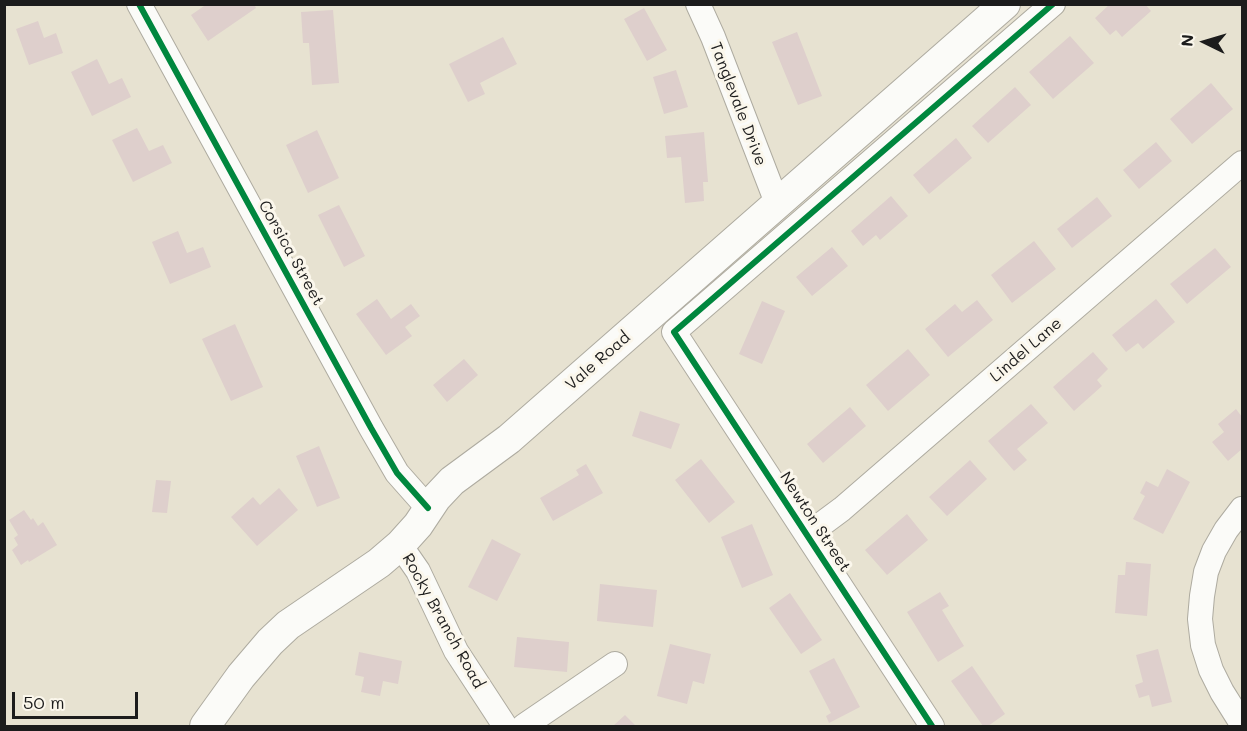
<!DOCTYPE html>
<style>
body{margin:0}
#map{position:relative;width:1247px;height:731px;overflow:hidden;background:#e7e2d1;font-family:Mali,sans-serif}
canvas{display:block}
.frame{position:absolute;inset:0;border:6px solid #1c1c1c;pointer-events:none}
.north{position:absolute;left:1175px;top:12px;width:60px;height:60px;-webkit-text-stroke:4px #fbf7ec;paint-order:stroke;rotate:275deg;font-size:16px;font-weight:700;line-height:24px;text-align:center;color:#1c1c1c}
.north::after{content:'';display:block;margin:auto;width:21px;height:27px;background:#1c1c1c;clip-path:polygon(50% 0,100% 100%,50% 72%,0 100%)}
.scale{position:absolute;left:12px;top:692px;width:126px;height:27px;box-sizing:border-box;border:3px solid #1c1c1c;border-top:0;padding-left:8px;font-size:18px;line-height:21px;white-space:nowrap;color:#1c1c1c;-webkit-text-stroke:4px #fbf7ec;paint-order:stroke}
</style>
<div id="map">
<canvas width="1247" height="731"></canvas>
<div class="frame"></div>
<div class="north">N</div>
<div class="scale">50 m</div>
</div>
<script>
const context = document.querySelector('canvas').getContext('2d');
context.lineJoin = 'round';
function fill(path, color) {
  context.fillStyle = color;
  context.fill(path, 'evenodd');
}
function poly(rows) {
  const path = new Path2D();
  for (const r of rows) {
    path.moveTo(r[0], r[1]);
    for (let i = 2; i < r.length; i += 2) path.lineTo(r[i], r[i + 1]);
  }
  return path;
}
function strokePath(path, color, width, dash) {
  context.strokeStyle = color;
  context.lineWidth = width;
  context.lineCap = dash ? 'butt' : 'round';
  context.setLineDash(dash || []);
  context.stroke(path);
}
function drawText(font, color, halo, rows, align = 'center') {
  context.font = font + ' Mali,sans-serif';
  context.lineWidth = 6;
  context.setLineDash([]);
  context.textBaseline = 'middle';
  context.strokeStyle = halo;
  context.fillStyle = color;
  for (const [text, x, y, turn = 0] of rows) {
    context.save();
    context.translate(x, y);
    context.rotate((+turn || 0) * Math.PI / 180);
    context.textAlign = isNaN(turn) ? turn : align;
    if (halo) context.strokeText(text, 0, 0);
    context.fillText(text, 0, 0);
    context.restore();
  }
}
const building = poly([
 [207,4,254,4,256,8,208,41,191,15],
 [1110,4,1145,4,1151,11,1122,37,1116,30,1110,35,1095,18],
 [644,8,667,50,647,61,624,19],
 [333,10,339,83,312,85,309,43,303,43,301,12],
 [38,21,44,38,56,33,63,53,29,65,16,29],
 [797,32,822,96,798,105,772,42],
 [1070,36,1094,63,1053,99,1029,72],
 [503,37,517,64,480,83,485,94,468,102,449,64],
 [97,59,109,84,122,78,131,97,92,116,71,72],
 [676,70,688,107,664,114,653,77],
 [1211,83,1233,109,1192,144,1170,119],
 [1015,87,1031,105,988,143,972,126],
 [137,128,149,151,163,145,172,163,133,182,112,140],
 [317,130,339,178,308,193,286,145],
 [704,132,708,182,703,182,704,201,685,203,681,157,667,158,665,136],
 [956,138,972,158,929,194,913,175],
 [1156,142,1172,161,1139,189,1123,170],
 [891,196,908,216,880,240,876,235,863,246,851,231],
 [1097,197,1112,216,1072,248,1057,229],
 [339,205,365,256,344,267,318,215],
 [178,231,187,253,203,247,211,267,170,284,152,242],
 [1034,241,1056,269,1012,303,991,275],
 [832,247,848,266,812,296,796,277],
 [1215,248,1231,267,1187,304,1170,284],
 [377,299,391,319,411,304,420,316,405,327,412,336,386,355,356,314],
 [1156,299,1175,322,1143,349,1138,343,1126,352,1112,335],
 [977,300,993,320,948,357,925,329,955,304,962,312],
 [762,301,785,311,762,364,739,354],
 [235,324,263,387,231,401,202,339],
 [908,349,930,375,888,411,866,385],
 [1093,352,1108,369,1097,380,1102,386,1074,411,1053,387],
 [464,359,478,375,447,402,433,385],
 [1031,404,1048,423,1017,449,1027,460,1014,471,988,441],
 [850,407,866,426,823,463,807,444],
 [1236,409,1242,417,1242,449,1228,461,1212,442,1224,432,1218,424],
 [640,411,680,424,671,449,632,436],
 [319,446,340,498,317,507,296,456],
 [701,459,735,502,709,523,675,480],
 [970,460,987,479,947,516,929,497],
 [586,464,603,493,553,521,540,498,579,475,576,470],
 [1167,469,1190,482,1163,534,1133,519,1145,496,1140,493,1146,481,1158,487],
 [156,480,171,481,167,513,152,512],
 [279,488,298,510,257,546,231,517,253,497,260,505],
 [24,510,31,520,33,518,38,526,43,522,57,545,29,562,28,560,21,565,12,550,18,545,14,538,18,535,9,520],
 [907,514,928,540,887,575,865,550],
 [752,524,773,575,742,588,721,537],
 [492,539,521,554,497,601,468,587],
 [1126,562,1151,564,1147,616,1115,613,1118,575,1125,575],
 [600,584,657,590,653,627,597,621],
 [940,592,949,606,942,610,964,646,938,662,907,612],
 [790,593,822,640,801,654,769,608],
 [517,637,569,642,567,672,514,667],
 [670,644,711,654,704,684,693,681,687,704,657,696],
 [1158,649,1172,702,1152,707,1149,695,1139,698,1135,685,1143,682,1136,655],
 [359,652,402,661,398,684,383,681,380,696,361,692,364,677,355,675],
 [834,658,860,707,829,723,826,716,831,713,809,671],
 [972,666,1005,714,988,726,983,726,951,681],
 [625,715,636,726,613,726]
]);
const minor = poly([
 [139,4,371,428,397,473,428,508],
 [698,4,713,37,777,203],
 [1242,509,1226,530,1214,551,1206,572,1202,596,1200,619,1203,645,1211,670,1222,692,1242,724],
 [807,535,842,509,1242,163],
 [400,545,418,571,456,651,505,726],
 [524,726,615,664],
 [932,726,674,332,1053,4]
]);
const major = poly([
 [205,726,241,676,270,642,288,625,379,563,400,545,418,525,436,498,452,481,509,439,1005,4]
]);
const cycleway = poly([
 [139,4,371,428,397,473,428,508],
 [932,726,674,332,1053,4]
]);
const streetNames = [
 ["Tanglevale Drive",738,104,69],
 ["Corsica Street",291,253,61],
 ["Lindel Lane",1026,350,-41],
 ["Vale Road",598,361,-41],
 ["Newton Street",815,522,57],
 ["Rocky Branch Road",443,621,61]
];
fill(building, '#decfcc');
strokePath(minor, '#aeaba0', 26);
strokePath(major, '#aeaba0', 32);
strokePath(minor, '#fbfbf8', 24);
strokePath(major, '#fbfbf8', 30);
strokePath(cycleway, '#00873e', 6);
drawText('16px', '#1c1c1c', '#fbf7ec', streetNames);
</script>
